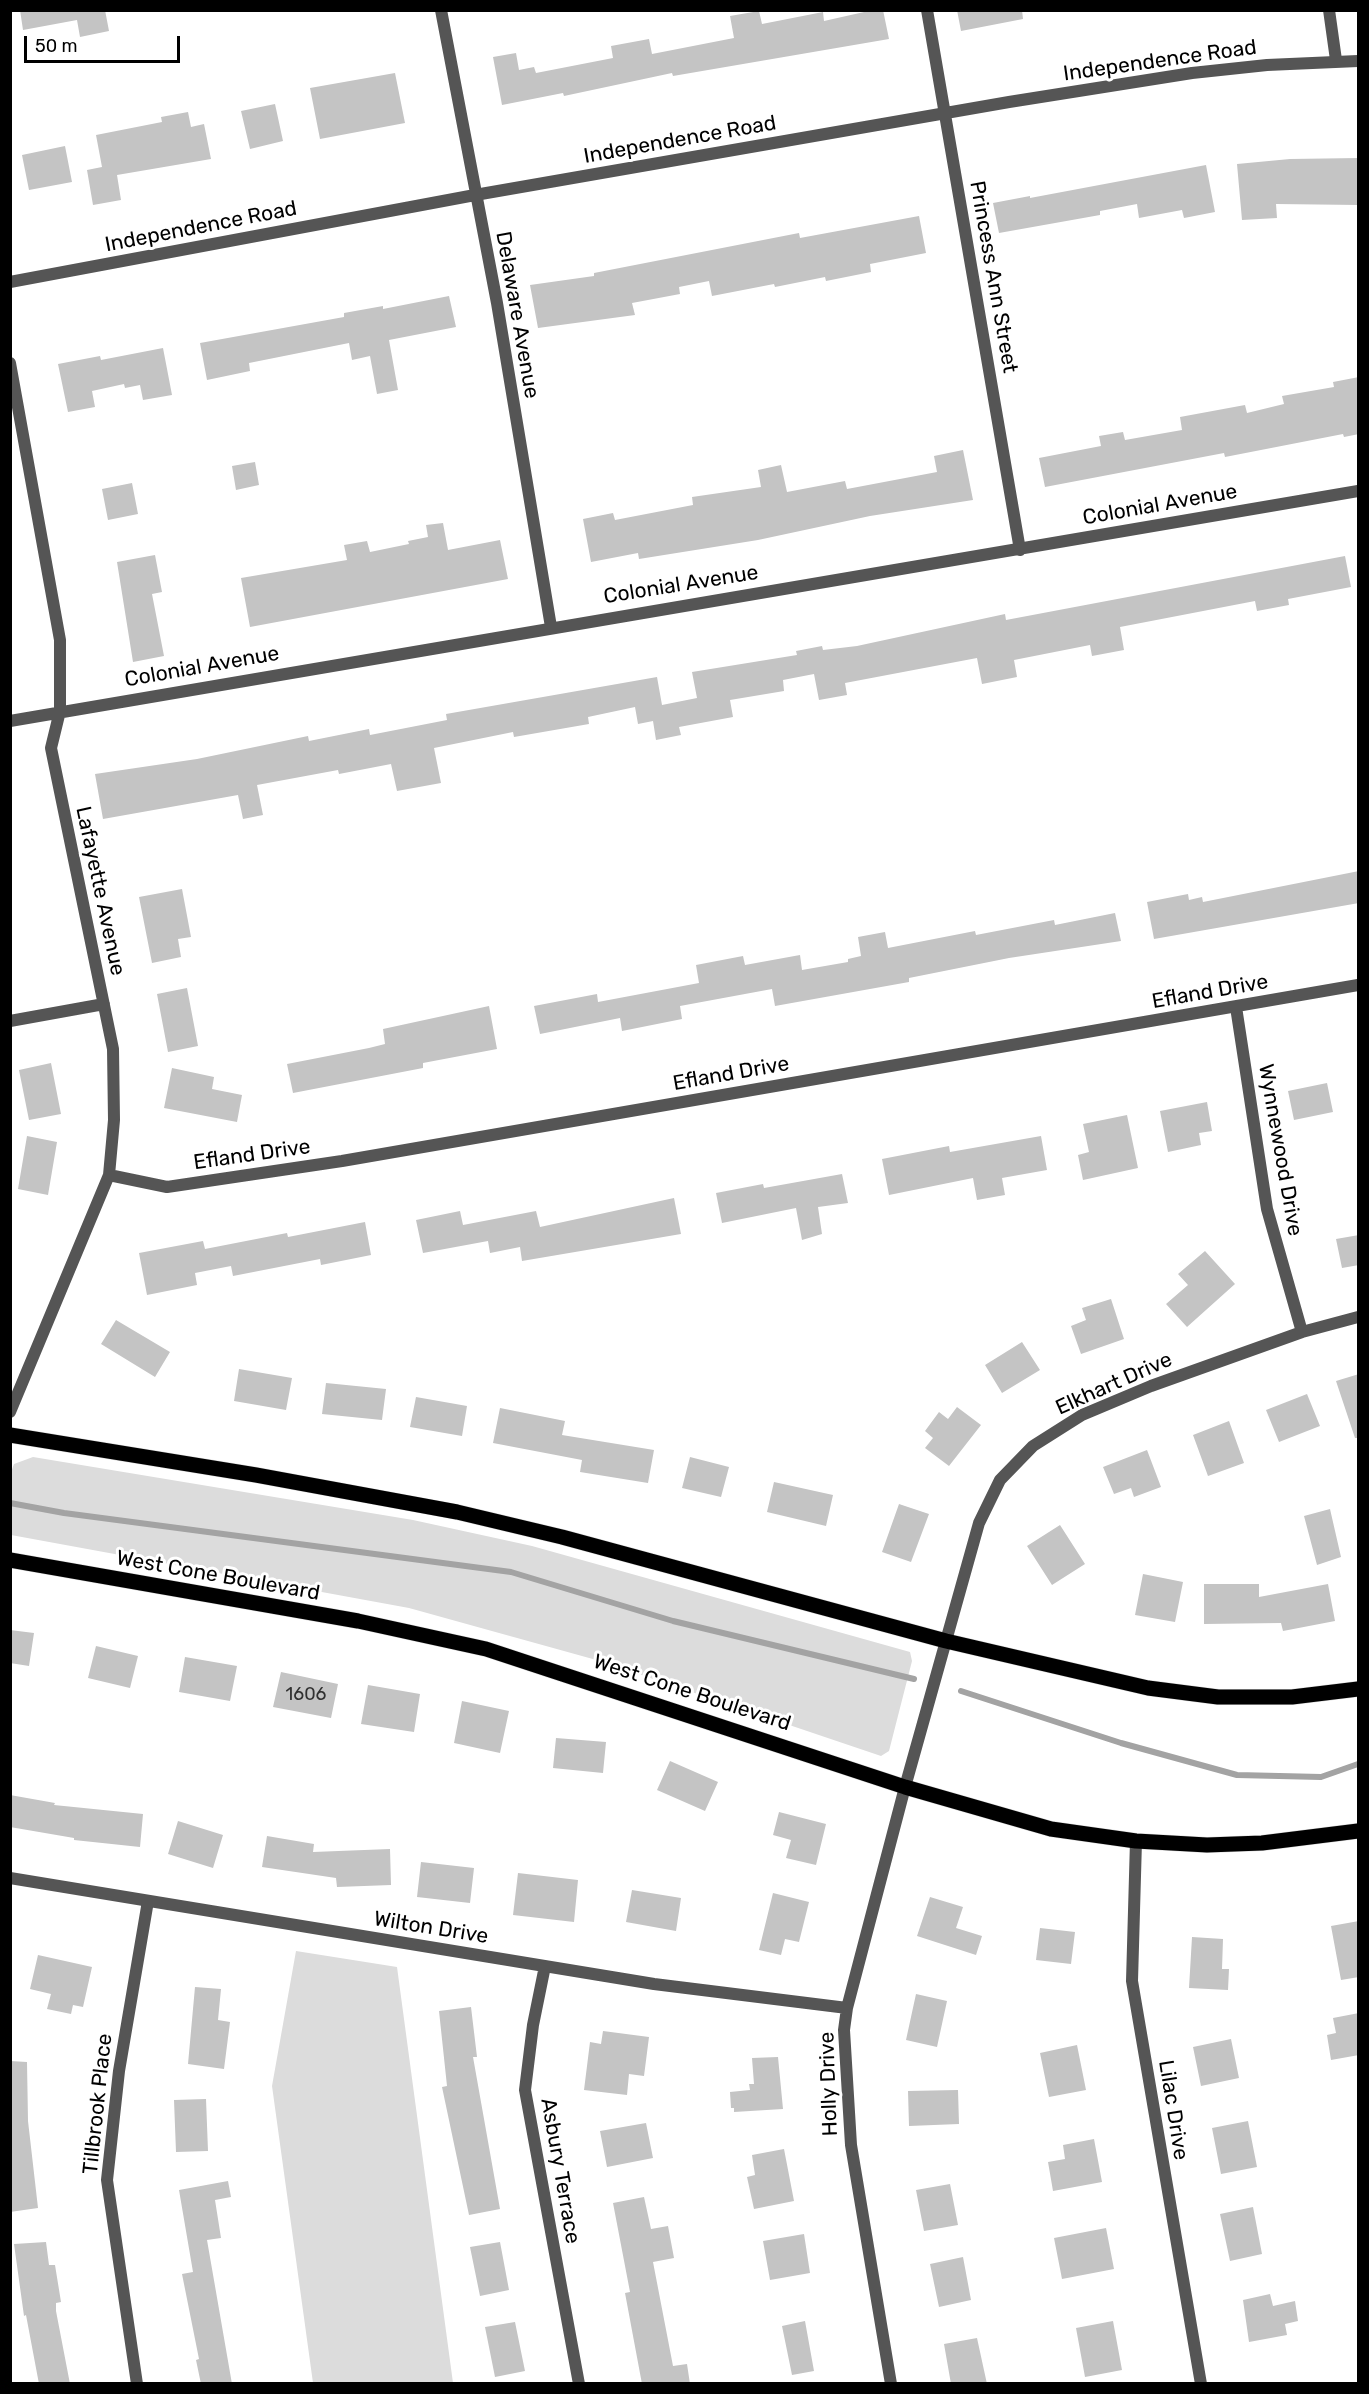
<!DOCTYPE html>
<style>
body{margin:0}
#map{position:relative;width:1369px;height:2394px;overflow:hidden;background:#fff;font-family:Rubik,sans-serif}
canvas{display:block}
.frame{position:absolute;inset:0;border:12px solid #000;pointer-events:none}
.scale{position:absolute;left:24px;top:36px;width:156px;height:27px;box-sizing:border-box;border:3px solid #000;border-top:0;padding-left:8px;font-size:18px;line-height:21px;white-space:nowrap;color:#000;-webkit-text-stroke:4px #fff;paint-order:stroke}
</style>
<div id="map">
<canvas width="1369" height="2394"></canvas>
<div class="frame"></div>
<div class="scale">50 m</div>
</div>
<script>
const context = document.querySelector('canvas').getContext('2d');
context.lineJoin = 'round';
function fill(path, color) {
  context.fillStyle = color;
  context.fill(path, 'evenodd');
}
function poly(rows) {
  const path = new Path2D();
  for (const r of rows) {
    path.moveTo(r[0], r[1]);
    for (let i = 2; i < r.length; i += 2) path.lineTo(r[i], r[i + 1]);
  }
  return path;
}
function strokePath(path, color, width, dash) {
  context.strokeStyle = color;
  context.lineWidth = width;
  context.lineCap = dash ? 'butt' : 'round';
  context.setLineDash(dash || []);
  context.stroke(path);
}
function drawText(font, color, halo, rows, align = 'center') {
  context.font = font + ' Rubik,sans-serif';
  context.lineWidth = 6;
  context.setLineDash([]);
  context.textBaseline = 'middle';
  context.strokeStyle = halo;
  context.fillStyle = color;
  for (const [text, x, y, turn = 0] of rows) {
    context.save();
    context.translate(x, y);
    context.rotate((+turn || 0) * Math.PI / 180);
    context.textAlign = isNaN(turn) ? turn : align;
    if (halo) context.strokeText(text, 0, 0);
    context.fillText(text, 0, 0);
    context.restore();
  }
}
const green = poly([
 [33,1457,413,1520,532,1546,910,1652,912,1661,889,1751,881,1756,600,1661,409,1608,11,1535,11,1472,14,1464],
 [296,1951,397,1967,453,2383,313,2383,272,2086]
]);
const stream = poly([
 [10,1503,64,1513,511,1572,673,1621,914,1679],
 [961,1691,1121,1743,1237,1775,1321,1777,1358,1764]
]);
const building = poly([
 [20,10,105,10,109,31,80,37,77,20,23,30],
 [873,10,883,10,889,39,673,76,672,73,564,96,563,93,502,105,493,57,516,53,519,70,534,67,536,73,613,58,611,46,649,39,652,54,734,38,730,16,759,11,762,24,823,12,824,21],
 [957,10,1022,10,1023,19,961,31],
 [395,73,405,123,320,139,310,88],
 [275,104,283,141,250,149,241,111],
 [188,112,191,127,204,124,211,159,117,175,121,200,93,205,87,170,102,167,96,135,162,122,161,117],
 [65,146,72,182,29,190,22,155],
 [1359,158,1359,205,1276,204,1277,218,1242,220,1237,164,1290,159],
 [1206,165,1215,212,1184,218,1182,210,1139,218,1137,204,1100,211,1100,215,999,233,993,203,1030,196,1030,198],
 [919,216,926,253,870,264,871,272,826,281,825,277,775,287,774,284,712,296,709,281,679,287,680,294,632,303,635,315,538,328,530,285,594,276,594,273,799,233,800,238],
 [449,296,456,327,389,340,398,390,377,394,370,356,352,360,349,343,249,363,250,371,207,380,200,343,344,317,344,313,383,306,383,309],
 [163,348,172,395,143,400,140,385,125,388,124,384,92,391,95,407,68,412,58,364,100,356,101,360],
 [1359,377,1359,434,1344,437,1343,434,1225,457,1224,453,1045,487,1039,458,1101,446,1099,436,1123,432,1125,440,1182,430,1180,417,1245,405,1247,413,1284,404,1282,396,1334,387,1333,382],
 [963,450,973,500,870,516,758,540,639,559,638,553,591,562,583,519,613,513,615,520,693,505,692,497,761,487,758,470,781,465,787,492,845,481,847,489,937,472,934,456],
 [255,462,259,485,236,490,232,466],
 [132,483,138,514,108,520,102,489],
 [443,523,448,550,500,540,508,579,250,627,241,578,347,560,344,545,367,541,370,552,409,544,408,541,428,537,426,525],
 [155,555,162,592,152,594,164,656,133,662,117,562],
 [1345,556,1351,587,1288,599,1289,605,1257,611,1255,601,1120,627,1124,650,1092,656,1090,645,1014,660,1017,677,982,684,977,658,845,683,847,695,819,700,814,674,783,680,784,691,730,700,733,717,679,727,681,735,656,740,653,721,638,724,635,707,588,717,589,724,514,737,513,732,434,748,441,783,397,791,391,764,339,774,338,770,257,785,263,815,243,819,238,795,103,819,95,774,197,759,308,736,309,741,369,729,370,735,447,720,446,714,657,677,662,705,697,698,692,672,797,655,796,651,822,646,823,650,857,646,1005,614,1006,620],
 [1359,871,1359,903,1154,939,1147,902,1188,894,1189,900,1202,897,1203,902],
 [182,889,191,937,178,939,181,957,152,963,139,897],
 [1115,913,1121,941,1009,958,909,978,909,982,775,1006,772,989,680,1006,682,1019,622,1031,620,1018,540,1034,534,1006,597,994,598,1002,699,983,696,965,743,956,745,965,800,955,802,970,848,962,848,959,861,956,858,937,885,932,888,948,975,931,976,935,1054,920,1055,925],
 [187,988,198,1046,168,1052,157,994],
 [489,1006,497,1049,423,1063,423,1068,293,1093,287,1064,369,1048,385,1044,383,1029],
 [51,1063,61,1114,29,1120,19,1070],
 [172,1068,214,1077,212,1089,242,1095,237,1122,164,1108],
 [1327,1083,1333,1112,1294,1120,1288,1091],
 [1207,1102,1212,1131,1199,1133,1201,1145,1168,1152,1160,1111],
 [1127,1115,1138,1168,1083,1180,1078,1155,1089,1152,1083,1124],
 [27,1136,57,1142,48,1195,18,1189],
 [1041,1136,1047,1170,1002,1178,1005,1195,977,1200,973,1178,889,1195,882,1159,949,1146,950,1152],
 [842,1174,848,1203,818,1207,822,1234,802,1240,796,1208,722,1223,716,1193,763,1184,764,1188],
 [674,1198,681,1234,522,1261,520,1247,490,1253,488,1241,423,1253,416,1220,460,1211,463,1225,536,1211,540,1227],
 [365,1222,371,1255,321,1265,320,1259,233,1276,231,1266,195,1273,197,1285,147,1295,139,1253,203,1241,205,1249,287,1233,288,1237],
 [1359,1235,1359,1265,1342,1268,1336,1239],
 [1205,1251,1235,1284,1187,1327,1166,1304,1188,1285,1178,1274],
 [1111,1299,1124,1339,1081,1354,1071,1326,1086,1320,1082,1308],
 [116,1320,170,1352,155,1377,101,1344],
 [1022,1342,1040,1370,1002,1393,985,1365],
 [239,1369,292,1378,286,1410,234,1401],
 [1359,1374,1359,1438,1355,1438,1336,1381],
 [326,1383,386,1389,382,1420,322,1414],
 [1307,1394,1320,1426,1279,1442,1266,1410],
 [416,1397,467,1406,462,1436,410,1427],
 [957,1407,981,1425,949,1466,925,1448,933,1438,925,1431,939,1412,948,1419],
 [500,1408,565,1421,562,1435,654,1450,648,1483,580,1472,582,1460,493,1443],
 [1229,1421,1244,1463,1208,1476,1193,1435],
 [1147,1450,1161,1487,1134,1497,1131,1488,1114,1494,1103,1467],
 [690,1457,729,1467,721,1497,682,1488],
 [774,1482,833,1495,826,1526,767,1512],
 [899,1504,929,1514,911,1562,882,1552],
 [1330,1509,1341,1557,1317,1565,1304,1516],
 [1060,1525,1085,1564,1052,1585,1027,1546],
 [1143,1574,1183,1582,1175,1622,1135,1615],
 [1204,1584,1259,1584,1259,1597,1328,1584,1335,1621,1283,1631,1281,1623,1204,1624],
 [10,1630,34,1633,29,1666,10,1663],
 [96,1646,138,1656,130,1688,88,1678],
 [185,1657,237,1666,230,1701,179,1692],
 [281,1672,338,1684,331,1718,273,1707],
 [368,1685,420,1694,414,1732,361,1724],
 [462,1701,509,1711,500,1753,454,1743],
 [556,1738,606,1742,603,1773,553,1768],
 [670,1761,718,1782,705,1811,657,1790],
 [10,1795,55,1803,54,1805,143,1814,140,1847,74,1840,74,1838,10,1827],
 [779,1812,826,1824,816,1865,786,1858,791,1840,773,1835],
 [178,1821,223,1835,213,1868,168,1854],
 [267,1836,314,1844,313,1852,390,1849,391,1885,337,1887,336,1878,262,1867],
 [421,1862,474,1868,470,1903,417,1897],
 [518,1873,578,1880,574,1922,513,1915],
 [632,1890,681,1898,676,1931,626,1922],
 [773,1893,809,1902,799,1942,785,1939,781,1955,759,1950],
 [930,1897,963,1907,956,1928,982,1936,976,1955,917,1936],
 [1359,1921,1359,1977,1341,1980,1331,1926],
 [1040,1928,1075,1932,1071,1964,1036,1960],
 [1192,1937,1223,1939,1222,1969,1229,1969,1228,1990,1189,1988],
 [38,1955,92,1967,83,2007,73,2005,71,2014,47,2009,51,1994,30,1989],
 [195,1987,221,1989,218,2020,230,2022,224,2069,188,2064],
 [916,1994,947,2001,937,2047,906,2040],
 [471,2007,477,2057,473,2057,500,2209,469,2215,442,2087,447,2086,439,2011],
 [1359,2013,1359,2055,1331,2060,1327,2035,1336,2033,1333,2018],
 [603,2031,649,2037,644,2076,629,2074,627,2095,584,2090,590,2042,601,2044],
 [1231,2039,1239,2078,1201,2086,1193,2047],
 [1077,2045,1086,2090,1049,2097,1040,2053],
 [778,2057,783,2109,734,2112,734,2108,731,2108,730,2092,750,2090,749,2084,754,2084,752,2058],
 [10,2061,27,2062,28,2121,38,2208,10,2212],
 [958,2090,959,2124,909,2126,908,2091],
 [206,2099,208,2151,176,2152,174,2100],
 [1248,2121,1257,2167,1221,2174,1212,2128],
 [646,2123,653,2158,607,2167,600,2131],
 [1094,2139,1102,2182,1053,2191,1048,2162,1065,2159,1063,2145],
 [784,2149,794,2201,754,2209,747,2177,755,2175,752,2155],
 [228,2181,231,2197,215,2200,221,2238,207,2240,232,2384,201,2384,196,2360,199,2359,182,2274,193,2272,179,2190],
 [950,2184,958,2225,924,2231,916,2190],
 [644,2197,651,2229,668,2226,674,2258,653,2262,673,2366,687,2364,690,2384,642,2384,625,2293,630,2292,613,2203],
 [1253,2207,1262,2254,1230,2261,1220,2214],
 [1106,2228,1114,2269,1062,2279,1054,2238],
 [804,2234,810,2273,770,2280,763,2241],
 [46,2242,49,2265,55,2265,61,2302,56,2303,56,2311,70,2384,39,2384,26,2315,24,2316,14,2244],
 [500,2242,509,2290,480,2296,470,2247],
 [963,2257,971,2300,939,2307,930,2264],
 [1270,2294,1273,2306,1295,2301,1298,2321,1285,2324,1287,2335,1249,2342,1243,2300],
 [805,2321,814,2371,792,2375,782,2326],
 [1113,2321,1122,2370,1085,2377,1076,2328],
 [515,2322,525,2371,495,2377,485,2327],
 [977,2338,987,2384,951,2384,944,2344]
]);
const minor = poly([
 [441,10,497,303,551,627],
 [927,10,1020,550],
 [1329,10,1336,60],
 [10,282,475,195,1009,102,1192,73,1267,65,1358,61],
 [10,363,60,640,60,711,51,748,113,1049,114,1120,109,1175,10,1412],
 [10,721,1358,491],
 [1236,1007,1267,1209,1302,1332],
 [10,1021,104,1004],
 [109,1175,167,1187,342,1161,1358,985],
 [1136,1841,1132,1981,1201,2384],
 [10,1878,654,1984,847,2008],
 [545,1966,533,2025,525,2090,579,2384],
 [137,2384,107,2180,119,2071,148,1901],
 [891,2384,851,2145,844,2030,847,2008,905,1787,979,1523,1000,1480,1033,1446,1082,1415,1151,1386,1302,1332,1358,1317]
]);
const primary = poly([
 [10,1435,256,1475,457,1512,562,1537,946,1641,1148,1688,1218,1697,1292,1697,1358,1689],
 [10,1560,358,1621,486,1649,905,1787,1051,1829,1136,1841,1207,1845,1262,1843,1358,1831]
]);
const numberNames = [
 ["1606",306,1695]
];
const streetNames = [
 ["Independence Road",1160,61,-8],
 ["Independence Road",680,140,-10],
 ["Independence Road",201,227,-11],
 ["Princess Ann Street",993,277,80],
 ["Delaware Avenue",517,315,80],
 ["Colonial Avenue",1160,505,-10],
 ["Colonial Avenue",681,585,-9],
 ["Colonial Avenue",202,667,-10],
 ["Lafayette Avenue",100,891,78],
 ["Efland Drive",1210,992,-10],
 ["Efland Drive",731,1074,-10],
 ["Wynnewood Drive",1280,1150,80],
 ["Efland Drive",252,1155,-8],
 ["Elkhart Drive",1114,1384,-24],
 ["West Cone Boulevard",218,1576,10],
 ["West Cone Boulevard",692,1693,18],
 ["Wilton Drive",431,1928,9],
 ["Holly Drive",829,2084,-92],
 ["Tillbrook Place",98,2104,-84],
 ["Lilac Drive",1173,2110,81],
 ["Asbury Terrace",560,2171,80]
];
fill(green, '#dcdcdc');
strokePath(stream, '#a3a3a3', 6);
fill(building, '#c4c4c4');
strokePath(primary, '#dbdbdb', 16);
strokePath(minor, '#555', 12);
strokePath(primary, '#000', 15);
drawText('18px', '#313131', null, numberNames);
drawText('21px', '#000', '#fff', streetNames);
</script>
